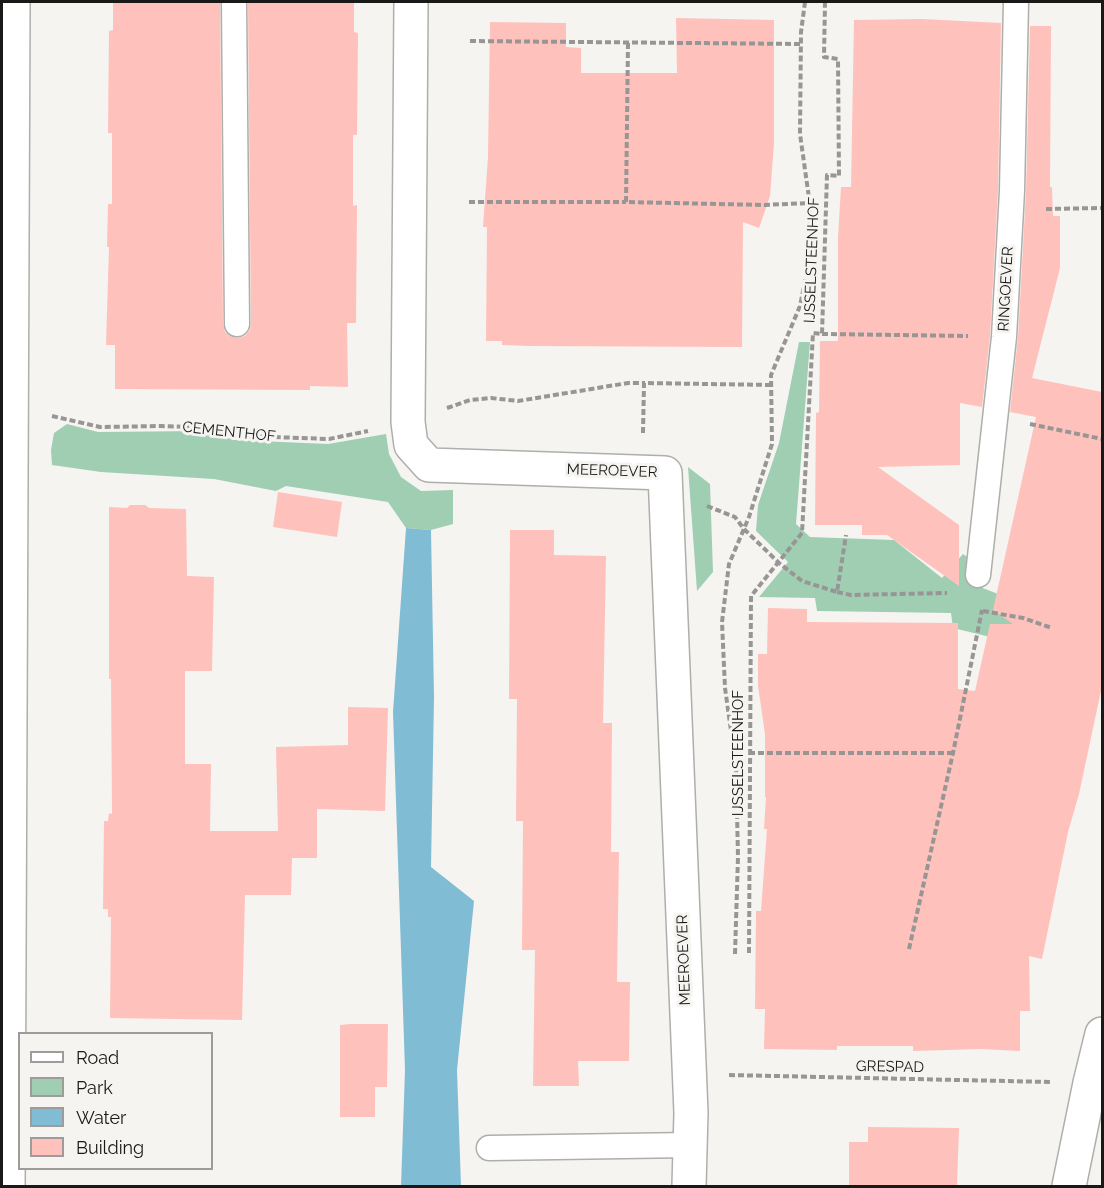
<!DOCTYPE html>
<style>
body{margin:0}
#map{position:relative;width:1104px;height:1188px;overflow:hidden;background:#f5f4f1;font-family:Raleway,sans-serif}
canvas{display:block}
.frame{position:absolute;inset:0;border:3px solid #191918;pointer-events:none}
.legend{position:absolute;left:18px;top:1032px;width:195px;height:138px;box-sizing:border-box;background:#f5f4f1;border:2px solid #9d9c9a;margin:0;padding:8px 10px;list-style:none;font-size:18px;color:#191918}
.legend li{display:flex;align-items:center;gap:12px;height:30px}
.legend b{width:30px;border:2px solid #9d9c9a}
</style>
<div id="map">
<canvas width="1104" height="1188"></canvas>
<div class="frame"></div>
<ul class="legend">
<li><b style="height:8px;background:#fff"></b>Road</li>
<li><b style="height:16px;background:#9fceb3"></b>Park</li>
<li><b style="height:16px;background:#81bcd5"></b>Water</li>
<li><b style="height:16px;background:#ffc1bb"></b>Building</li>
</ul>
</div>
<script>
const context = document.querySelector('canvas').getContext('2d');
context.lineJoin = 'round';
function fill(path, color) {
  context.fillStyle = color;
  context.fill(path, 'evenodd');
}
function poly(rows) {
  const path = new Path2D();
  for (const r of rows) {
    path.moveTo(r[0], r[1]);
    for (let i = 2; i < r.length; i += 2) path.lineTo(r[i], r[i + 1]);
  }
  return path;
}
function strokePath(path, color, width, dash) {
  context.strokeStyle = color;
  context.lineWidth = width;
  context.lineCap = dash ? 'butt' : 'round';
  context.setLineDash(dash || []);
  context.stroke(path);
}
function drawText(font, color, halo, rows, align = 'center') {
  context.font = font + ' Raleway,sans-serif';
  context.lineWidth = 6;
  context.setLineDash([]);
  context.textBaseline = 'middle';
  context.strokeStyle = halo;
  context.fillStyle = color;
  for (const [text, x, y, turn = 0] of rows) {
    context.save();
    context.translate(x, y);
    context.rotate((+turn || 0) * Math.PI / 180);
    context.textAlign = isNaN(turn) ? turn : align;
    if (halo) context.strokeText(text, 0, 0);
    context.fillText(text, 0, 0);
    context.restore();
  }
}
const green = poly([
 [799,342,810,342,796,524,810,537,894,540,942,578,963,554,974,562,967,582,1037,609,1044,650,953,628,951,613,817,611,815,598,759,597,788,562,756,531,758,505,779,443],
 [67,424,98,432,203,431,235,440,328,444,386,434,389,454,401,477,421,491,453,490,453,524,431,530,406,528,388,502,286,486,276,491,214,479,101,472,52,465,51,450,54,433],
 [688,467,710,484,713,572,697,591]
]);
const water = poly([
 [406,528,431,530,434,697,431,867,474,901,457,1070,461,1186,401,1186,405,1070,393,712]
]);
const building = poly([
 [113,2,220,2,223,324,225,332,230,336,237,338,245,336,250,330,251,324,248,2,354,2,354,32,358,33,357,135,353,135,353,206,357,205,356,323,347,323,348,387,310,386,310,390,115,389,115,345,106,345,109,247,107,247,108,204,112,204,112,133,108,133,109,31,113,30],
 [676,18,774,20,774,143,770,196,759,228,743,222,742,347,529,346,502,345,502,341,486,341,487,227,483,227,488,157,490,22,566,23,566,47,581,48,581,73,677,73],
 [922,19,1001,23,998,190,990,336,982,407,960,403,960,465,878,467,959,525,959,586,887,535,862,535,862,525,815,525,816,413,819,412,820,341,838,341,838,238,841,187,851,187,854,20],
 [1030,26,1051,26,1050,187,1052,187,1053,216,1060,216,1060,268,1032,378,1102,392,1102,686,1079,794,1068,832,1042,959,1029,956,1030,1011,1020,1011,1020,1051,980,1049,913,1051,913,1046,837,1046,837,1050,764,1049,765,1009,755,1009,756,911,761,911,767,829,764,829,766,797,765,797,765,734,758,686,758,654,767,654,768,608,807,609,807,622,958,623,958,689,975,691,990,624,1013,624,993,610,1036,417,1010,412,1018,338,1026,192],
 [278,492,342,502,337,537,273,527],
 [130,505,145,505,149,508,186,509,187,576,214,577,212,671,185,671,185,764,211,764,210,831,278,831,276,747,348,745,348,707,388,708,385,811,317,809,317,858,292,858,291,895,245,895,242,1020,110,1018,111,917,108,917,108,909,103,909,104,821,108,821,109,813,112,814,111,679,109,679,109,507,127,508],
 [510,530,554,530,554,555,606,556,603,723,612,723,611,852,619,852,617,982,630,982,629,1061,578,1061,579,1086,533,1086,535,950,522,950,523,821,516,821,517,699,509,699],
 [350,1024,388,1024,387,1087,375,1087,375,1117,340,1117,340,1025],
 [868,1127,959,1128,957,1186,849,1186,849,1142,868,1142]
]);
const path = poly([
 [470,41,801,44],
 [628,43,626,202,764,205,809,203],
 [469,202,626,202],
 [1046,209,1102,208],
 [822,334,968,336],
 [447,408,470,400,491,398,518,401,628,383,644,383],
 [52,416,100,427,161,426,212,428,245,436,329,439,368,431],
 [1030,424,1102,439],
 [643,433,644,383,771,385],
 [707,506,735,517,744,529,779,563,802,581,837,592,846,535],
 [837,592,851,595,947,593],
 [983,611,1023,618,1052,628],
 [749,753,953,753],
 [909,949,953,753,982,610],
 [749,953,751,596,802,533,813,333,822,334,827,175,839,176,838,59,824,57,825,2],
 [735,954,738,857,736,766,725,688,722,622,729,564,749,517,772,444,771,375,800,306,811,251,809,198,800,134,801,32,805,2],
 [729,1075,1051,1082]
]);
const lane = poly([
 [234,2,237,324],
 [978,575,1004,337,1012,191,1016,2],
 [489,1148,690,1145]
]);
const street = poly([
 [411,2,408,422,411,445,429,465,665,473,691,1113,689,1186],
 [1069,1186,1090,1083,1102,1034]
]);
const secondary = poly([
 [8,1186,13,2]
]);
const streetNames = [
 ["IJSSELSTEENHOF",812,260,-88],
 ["RINGOEVER",1006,289,-87],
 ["CEMENTHOF",229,432,6],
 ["MEEROEVER",612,471,2],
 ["IJSSELSTEENHOF",738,753,-90],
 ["MEEROEVER",684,960,-92],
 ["GRESPAD",890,1067,1]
];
fill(green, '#9fceb3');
fill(water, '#81bcd5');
fill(building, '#ffc1bb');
strokePath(lane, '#aeaeaa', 27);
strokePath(street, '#aeaeaa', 36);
strokePath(secondary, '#aeaeaa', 36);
strokePath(path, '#979694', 4, [6, 3]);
strokePath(lane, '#fff', 24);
strokePath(street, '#fff', 33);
strokePath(secondary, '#fff', 33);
drawText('15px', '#191918', '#f5f4f1', streetNames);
</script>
